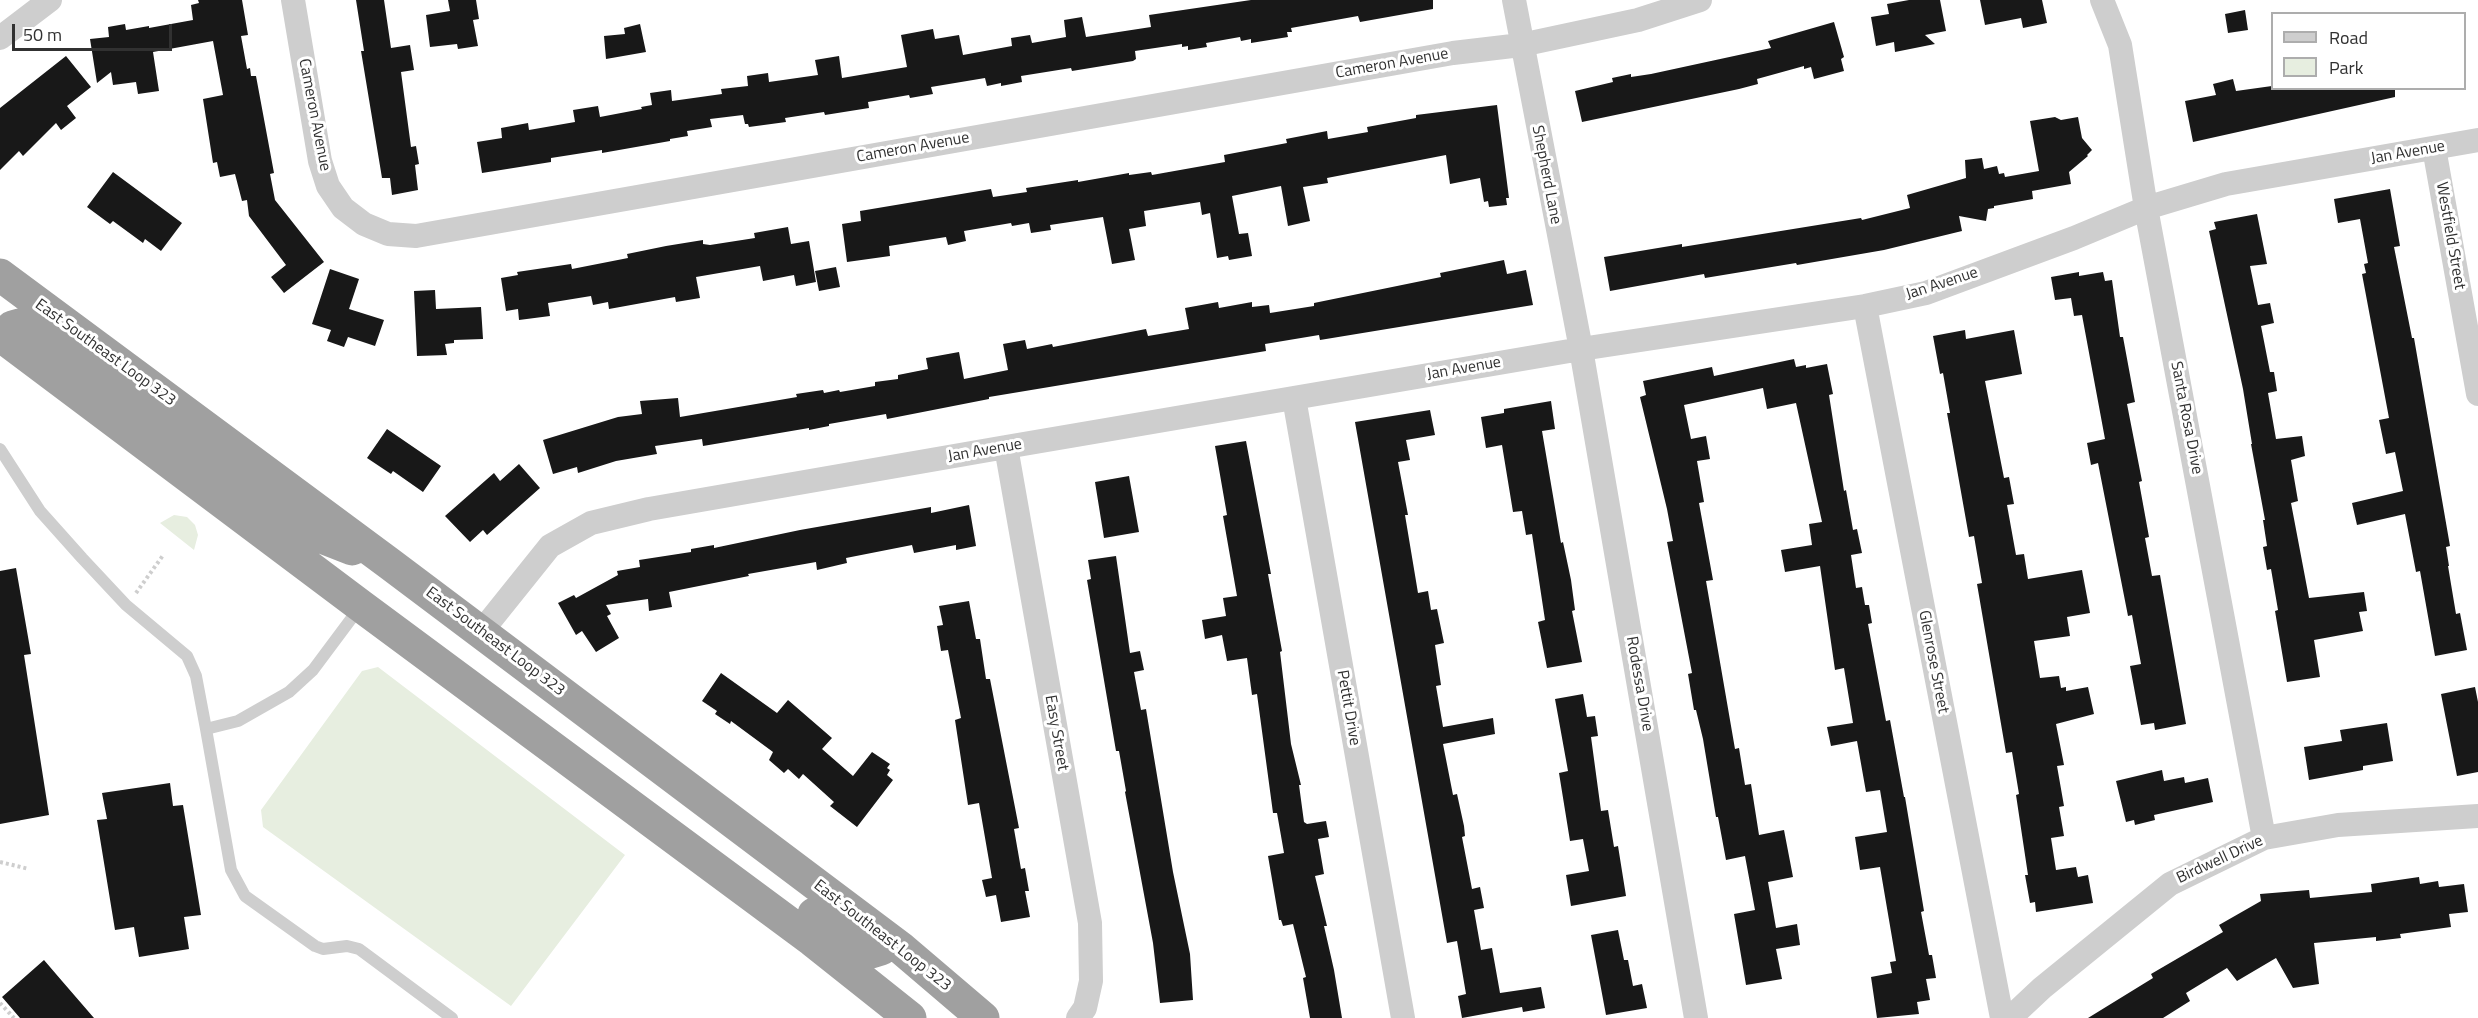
<!DOCTYPE html>
<style>
body{margin:0}
#map{position:relative;width:2478px;height:1018px;overflow:hidden;background:#fff;font-family:"Titillium Web",sans-serif}
canvas{display:block}
.legend{position:absolute;left:2271px;top:12px;width:195px;height:78px;box-sizing:border-box;background:#fff;border:2px solid #adadad;margin:0;padding:8px 10px;list-style:none;font-size:18px;color:#313131}
.legend li{display:flex;align-items:center;gap:12px;height:30px}
.legend b{width:30px;border:2px solid #adadad}
.scale{position:absolute;left:12px;top:24px;width:160px;height:27px;box-sizing:border-box;border:3px solid #313131;border-top:0;padding-left:8px;font-size:18px;line-height:21px;white-space:nowrap;color:#313131;-webkit-text-stroke:4px #fff;paint-order:stroke}
</style>
<div id="map">
<canvas width="2478" height="1018"></canvas>
<ul class="legend">
<li><b style="height:8px;background:#cecece"></b>Road</li>
<li><b style="height:16px;background:#e7eee0"></b>Park</li>
</ul>
<div class="scale">50 m</div>
</div>
<script>
const context = document.querySelector('canvas').getContext('2d');
context.lineJoin = 'round';
function fill(path, color) {
  context.fillStyle = color;
  context.fill(path, 'evenodd');
}
function poly(rows) {
  const path = new Path2D();
  for (const r of rows) {
    path.moveTo(r[0], r[1]);
    for (let i = 2; i < r.length; i += 2) path.lineTo(r[i], r[i + 1]);
  }
  return path;
}
function strokePath(path, color, width, dash) {
  context.strokeStyle = color;
  context.lineWidth = width;
  context.lineCap = dash ? 'butt' : 'round';
  context.setLineDash(dash || []);
  context.stroke(path);
}
function drawText(font, color, halo, rows, align = 'center') {
  context.font = font + ' "Titillium Web",sans-serif';
  context.lineWidth = 6;
  context.setLineDash([]);
  context.textBaseline = 'middle';
  context.strokeStyle = halo;
  context.fillStyle = color;
  for (const [text, x, y, turn = 0] of rows) {
    context.save();
    context.translate(x, y);
    context.rotate((+turn || 0) * Math.PI / 180);
    context.textAlign = isNaN(turn) ? turn : align;
    if (halo) context.strokeText(text, 0, 0);
    context.fillText(text, 0, 0);
    context.restore();
  }
}
const green = poly([
 [174,515,187,517,195,525,198,535,194,550,160,523],
 [378,667,625,855,511,1006,263,827,261,810,362,671]
]);
const building = poly([
 [198,0,242,0,248,35,241,36,247,69,250,68,251,76,256,76,274,173,270,174,275,200,324,262,284,293,271,277,286,265,249,216,247,200,242,201,235,174,220,177,217,162,213,163,203,99,223,95,213,41,153,52,159,91,138,94,136,82,113,85,111,72,97,83,90,39,109,37,108,27,125,24,126,30,149,26,149,28,193,20,191,5,199,3],
 [356,0,384,0,391,48,410,45,414,70,401,72,411,147,416,146,419,164,415,165,418,190,392,195,390,178,382,178,361,51,364,51],
 [448,0,476,0,479,19,473,20,478,46,458,49,457,44,430,47,426,15,450,11],
 [1251,0,1433,0,1433,9,1360,22,1358,16,1291,28,1292,32,1287,32,1288,37,1251,43,1251,39,1241,41,1240,37,1206,43,1207,47,1188,50,1188,46,1182,47,1182,44,1135,51,1136,59,1133,61,1072,71,1071,68,1021,76,1022,82,1001,86,1001,83,987,86,985,78,931,87,933,94,910,98,909,95,868,102,869,108,825,115,824,112,785,118,786,122,749,127,748,124,745,124,743,115,710,119,712,127,687,131,688,136,670,139,670,141,602,153,602,150,551,158,551,162,482,173,477,142,502,138,501,128,528,123,529,130,575,122,573,110,598,106,600,117,642,109,641,107,652,105,650,93,671,90,672,101,722,94,721,89,748,86,747,76,768,73,769,82,818,75,815,60,839,56,842,78,907,67,901,35,933,29,935,39,959,35,963,55,1012,46,1011,38,1030,35,1032,43,1066,37,1064,20,1082,17,1086,37,1151,27,1149,15],
 [1909,0,1940,0,1946,31,1925,35,1935,44,1895,52,1894,42,1876,46,1871,17,1889,14,1887,4],
 [1980,0,2042,0,2047,23,2023,28,2021,18,1985,25],
 [2245,10,2248,30,2228,33,2225,14],
 [1834,22,1844,57,1841,59,1844,71,1814,79,1811,67,1804,69,1804,66,1757,79,1758,84,1739,89,1582,122,1575,91,1613,82,1612,78,1631,74,1631,77,1651,74,1771,48,1768,41],
 [640,24,646,52,606,59,604,36,625,34,624,28],
 [66,56,91,87,67,106,76,118,61,130,56,123,23,156,19,151,0,170,0,108],
 [2233,79,2236,91,2272,86,2272,88,2395,88,2395,97,2193,142,2185,101,2216,95,2213,84],
 [1497,105,1509,198,1506,198,1507,205,1489,207,1488,201,1484,202,1480,178,1450,184,1446,155,1327,178,1328,183,1303,187,1310,221,1288,226,1281,186,1232,196,1239,234,1248,233,1252,256,1229,260,1228,256,1217,258,1210,213,1202,215,1200,202,1144,211,1146,226,1129,229,1135,260,1112,264,1103,217,1050,225,1051,230,1031,233,1029,223,1012,226,1011,223,964,231,966,241,948,245,946,237,889,246,890,256,847,262,842,224,861,221,860,211,991,189,993,197,1027,192,1026,188,1078,180,1078,182,1129,173,1129,175,1151,172,1152,175,1225,162,1224,155,1287,143,1286,139,1327,131,1328,139,1368,132,1367,127,1416,118,1416,115],
 [2055,117,2061,120,2078,117,2082,138,2092,150,2087,155,2088,156,2069,172,2071,184,2032,191,2033,199,1994,206,1994,208,1988,209,1986,221,1959,216,1962,231,1884,250,1797,265,1796,263,1705,278,1704,274,1610,291,1604,257,1682,244,1682,247,1861,218,1862,220,1910,208,1907,195,1966,178,1965,160,1982,158,1984,169,1997,166,1999,174,2004,173,2005,177,2039,171,2030,121],
 [113,172,182,223,161,251,145,239,143,243,113,221,110,224,87,207],
 [2390,189,2400,246,2394,247,2412,338,2414,338,2450,546,2446,547,2449,566,2448,566,2456,614,2460,613,2467,650,2435,656,2420,571,2416,572,2405,514,2357,525,2352,503,2403,491,2395,452,2386,454,2379,420,2389,418,2362,274,2366,273,2364,264,2368,263,2360,219,2338,223,2334,199],
 [2257,214,2267,264,2250,266,2258,305,2270,303,2274,323,2261,326,2270,372,2274,372,2277,391,2268,393,2276,439,2302,436,2305,456,2291,460,2298,501,2291,503,2309,598,2364,592,2367,611,2359,612,2363,631,2314,640,2320,677,2287,682,2275,611,2278,610,2271,569,2267,570,2263,547,2267,546,2263,520,2265,520,2251,444,2252,444,2243,389,2209,231,2216,229,2214,222],
 [788,227,791,244,809,241,816,282,796,286,794,275,763,281,760,266,696,277,700,298,676,302,675,297,609,309,608,302,593,305,591,296,548,303,550,316,519,320,518,309,506,311,501,278,518,275,517,272,571,264,572,269,628,258,627,254,666,246,703,240,703,244,710,245,755,238,754,233],
 [1504,260,1507,274,1526,270,1533,305,1320,340,1319,335,1265,344,1266,351,989,397,989,399,887,419,886,414,829,424,829,426,809,430,809,428,703,446,702,439,655,446,657,454,616,461,578,473,577,467,553,474,543,440,618,417,642,414,640,401,678,398,680,417,797,397,796,394,823,390,824,393,839,390,840,392,875,386,875,382,898,379,898,375,928,369,926,358,959,352,964,379,1008,370,1003,344,1025,340,1027,349,1052,344,1053,347,1146,329,1148,336,1189,329,1185,308,1218,302,1219,308,1252,302,1252,307,1269,305,1270,313,1314,306,1314,303,1441,277,1440,273],
 [836,267,840,287,819,291,815,271],
 [330,269,359,279,349,309,384,320,375,346,348,337,344,347,327,341,331,330,312,324],
 [2079,272,2079,276,2103,272,2105,281,2112,280,2120,337,2123,337,2135,402,2127,404,2142,481,2139,482,2149,537,2145,538,2152,576,2160,575,2186,724,2155,730,2154,723,2141,725,2130,666,2141,664,2132,615,2128,616,2098,463,2091,465,2087,443,2105,439,2082,315,2074,316,2071,298,2055,300,2051,277],
 [435,290,436,309,481,307,483,339,454,340,454,343,445,344,447,355,417,356,414,291],
 [1965,330,1966,339,2014,330,2022,374,1985,381,2004,478,2009,477,2014,504,2007,505,2016,555,2024,554,2028,579,2082,570,2090,613,2067,617,2070,636,2034,641,2040,678,2059,676,2061,688,2066,687,2066,691,2088,687,2094,714,2056,724,2064,765,2057,766,2064,806,2059,807,2064,836,2051,838,2056,870,2076,867,2078,877,2088,875,2093,903,2036,912,2035,902,2030,903,2025,875,2028,875,2016,795,2019,794,2012,752,2006,753,1977,584,1982,583,1974,536,1969,537,1947,413,1950,413,1943,373,1940,374,1933,336],
 [1794,359,1796,367,1806,365,1806,368,1827,364,1833,394,1829,395,1844,491,1846,490,1853,530,1857,529,1862,553,1851,555,1856,588,1862,587,1865,605,1869,605,1872,623,1868,624,1878,678,1886,721,1890,720,1904,797,1905,797,1924,911,1921,912,1929,955,1932,955,1936,978,1926,979,1930,1000,1917,1002,1919,1014,1877,1018,1871,977,1892,973,1890,962,1896,961,1880,867,1860,870,1855,837,1887,832,1880,790,1866,792,1857,741,1831,746,1827,727,1853,723,1844,668,1835,670,1820,566,1785,572,1781,550,1812,545,1809,524,1822,522,1796,403,1767,409,1763,388,1684,405,1691,439,1706,436,1710,459,1697,461,1704,502,1699,503,1713,580,1706,581,1735,749,1739,748,1745,785,1751,784,1759,835,1784,830,1793,877,1768,882,1776,928,1797,924,1800,945,1776,949,1782,979,1746,985,1734,914,1755,910,1745,856,1726,860,1718,817,1716,817,1703,739,1696,710,1694,710,1688,674,1692,673,1667,542,1673,541,1667,509,1640,397,1646,395,1643,381,1712,367,1714,376],
 [1551,401,1555,429,1542,431,1561,543,1563,542,1571,580,1575,610,1572,611,1582,662,1547,668,1538,622,1545,620,1532,534,1526,535,1522,511,1513,512,1502,445,1486,448,1481,417,1504,413,1504,409],
 [1430,410,1435,435,1406,440,1410,460,1398,462,1408,515,1405,515,1418,593,1428,591,1431,610,1437,609,1444,643,1435,645,1441,685,1436,686,1443,727,1493,718,1495,734,1443,744,1453,795,1457,794,1464,826,1465,836,1462,837,1472,889,1480,887,1484,908,1474,910,1481,950,1492,948,1500,993,1541,987,1545,1008,1523,1012,1522,1007,1462,1018,1458,996,1466,994,1457,941,1447,943,1355,422],
 [387,429,441,466,423,492,393,471,391,474,367,458],
 [1246,441,1271,574,1268,574,1282,651,1280,652,1291,744,1301,785,1299,785,1304,822,1307,824,1326,821,1329,837,1318,839,1324,874,1315,876,1327,926,1324,926,1334,970,1342,1018,1310,1018,1303,978,1306,977,1293,924,1283,926,1281,920,1279,920,1268,856,1284,853,1277,813,1273,813,1257,694,1252,695,1247,658,1227,661,1222,635,1205,639,1202,620,1226,616,1223,598,1237,596,1223,516,1227,515,1215,446],
 [519,464,540,488,487,535,483,530,470,542,445,516,494,473,500,481],
 [1129,476,1139,532,1104,538,1095,482],
 [969,505,976,546,956,550,956,545,914,553,912,545,846,558,847,563,817,570,816,562,748,574,749,576,669,592,672,607,649,611,648,599,606,605,611,614,607,616,619,638,596,652,582,631,576,635,558,603,574,595,576,598,618,575,617,571,640,567,639,560,691,552,691,549,714,545,714,548,800,530,931,507,931,513],
 [1116,556,1130,653,1140,651,1144,670,1134,672,1141,710,1146,709,1173,872,1190,954,1193,1000,1160,1003,1153,943,1125,792,1126,791,1119,751,1116,751,1087,580,1091,579,1088,560],
 [16,568,31,654,24,655,49,815,0,824,0,571],
 [969,601,976,639,980,639,986,679,990,679,1019,828,1014,829,1021,869,1025,868,1029,891,1025,891,1030,917,1001,922,996,895,986,897,982,880,992,878,979,803,968,805,955,720,961,718,948,650,941,651,937,626,943,625,939,606],
 [721,673,777,713,788,700,832,738,822,749,853,776,872,752,890,764,887,768,890,770,887,775,893,780,857,827,830,806,834,802,803,774,799,779,788,769,784,773,769,760,773,752,731,721,730,724,715,714,717,711,702,701],
 [2475,687,2478,702,2478,772,2457,776,2441,694],
 [1583,694,1587,717,1595,716,1598,736,1591,737,1601,811,1608,810,1614,847,1618,846,1626,896,1571,906,1566,875,1589,871,1583,839,1570,841,1559,773,1568,771,1555,699],
 [2387,723,2393,761,2363,766,2363,770,2309,780,2304,747,2342,741,2340,730],
 [2162,770,2164,781,2184,777,2185,783,2208,778,2213,802,2154,815,2155,820,2135,825,2134,820,2126,822,2116,781],
 [170,783,173,806,183,805,201,915,184,917,189,949,139,957,134,927,115,930,97,820,107,819,102,793],
 [2419,877,2420,884,2438,881,2439,887,2464,884,2468,912,2449,914,2451,927,2400,934,2401,938,2376,941,2376,937,2314,943,2319,984,2293,988,2276,958,2237,981,2227,968,2186,993,2190,1001,2163,1018,2088,1018,2153,978,2151,974,2223,932,2219,925,2261,901,2260,894,2309,890,2310,898,2372,892,2371,884],
 [1618,930,1624,960,1628,960,1633,986,1642,984,1647,1008,1606,1015,1591,935],
 [44,960,62,981,94,1018,20,1018,2,997]
]);
const path = poly([
 [136,593,164,554],
 [0,862,29,869],
 [0,1003,14,1018]
]);
const service = poly([
 [0,449,40,511,82,558,126,605,187,656,196,676,206,729,238,721,289,692,313,670,360,607],
 [206,729,231,870,245,896,315,946,323,949,347,946,359,949,452,1018]
]);
const minor = poly([
 [293,0,320,161,328,186,343,208,364,224,388,234,416,236,1453,53,1521,45,1638,20,1700,0],
 [1514,0,1581,349,1696,1018],
 [2102,0,2120,45,2146,208,2264,838],
 [0,38,50,0],
 [2434,148,2478,394],
 [1865,306,2002,1018],
 [1294,398,1403,1018],
 [1006,447,1090,923,1091,981,1085,1008,1078,1018],
 [481,632,550,546,591,523,649,509,1006,447,1581,349,1865,306,1926,293,2074,238,2146,208,2226,184,2478,140],
 [2010,1018,2042,988,2170,884,2264,838,2338,825,2478,816]
]);
const trunk = poly([
 [0,275,390,564,902,949,983,1018],
 [0,335,361,606,812,940,910,1018],
 [4,338,12,327,19,325,30,327,306,531,352,549],
 [814,914,868,953,881,949,884,936]
]);
const streetNames = [
 ["Cameron Avenue",1392,64,-10],
 ["Cameron Avenue",314,115,79],
 ["Cameron Avenue",913,148,-10],
 ["Jan Avenue",2408,153,-10],
 ["Shepherd Lane",1546,175,79],
 ["Westfield Street",2450,236,80],
 ["Jan Avenue",1942,284,-18],
 ["East Southeast Loop 323",105,353,36],
 ["Jan Avenue",1464,369,-10],
 ["Santa Rosa Drive",2186,418,79],
 ["Jan Avenue",985,451,-10],
 ["East Southeast Loop 323",495,642,37],
 ["Glenrose Street",1933,662,79],
 ["Rodessa Drive",1639,684,80],
 ["Pettit Drive",1348,708,80],
 ["Easy Street",1056,733,80],
 ["Birdwell Drive",2220,860,-25],
 ["East Southeast Loop 323",882,936,38]
];
fill(green, '#e7eee0');
fill(building, '#181818');
strokePath(path, '#cecece', 4, [3, 3]);
strokePath(service, '#cecece', 12);
strokePath(minor, '#cecece', 24);
strokePath(trunk, '#a0a0a0', 33);
drawText('16px', '#313131', '#fff', streetNames);
</script>
